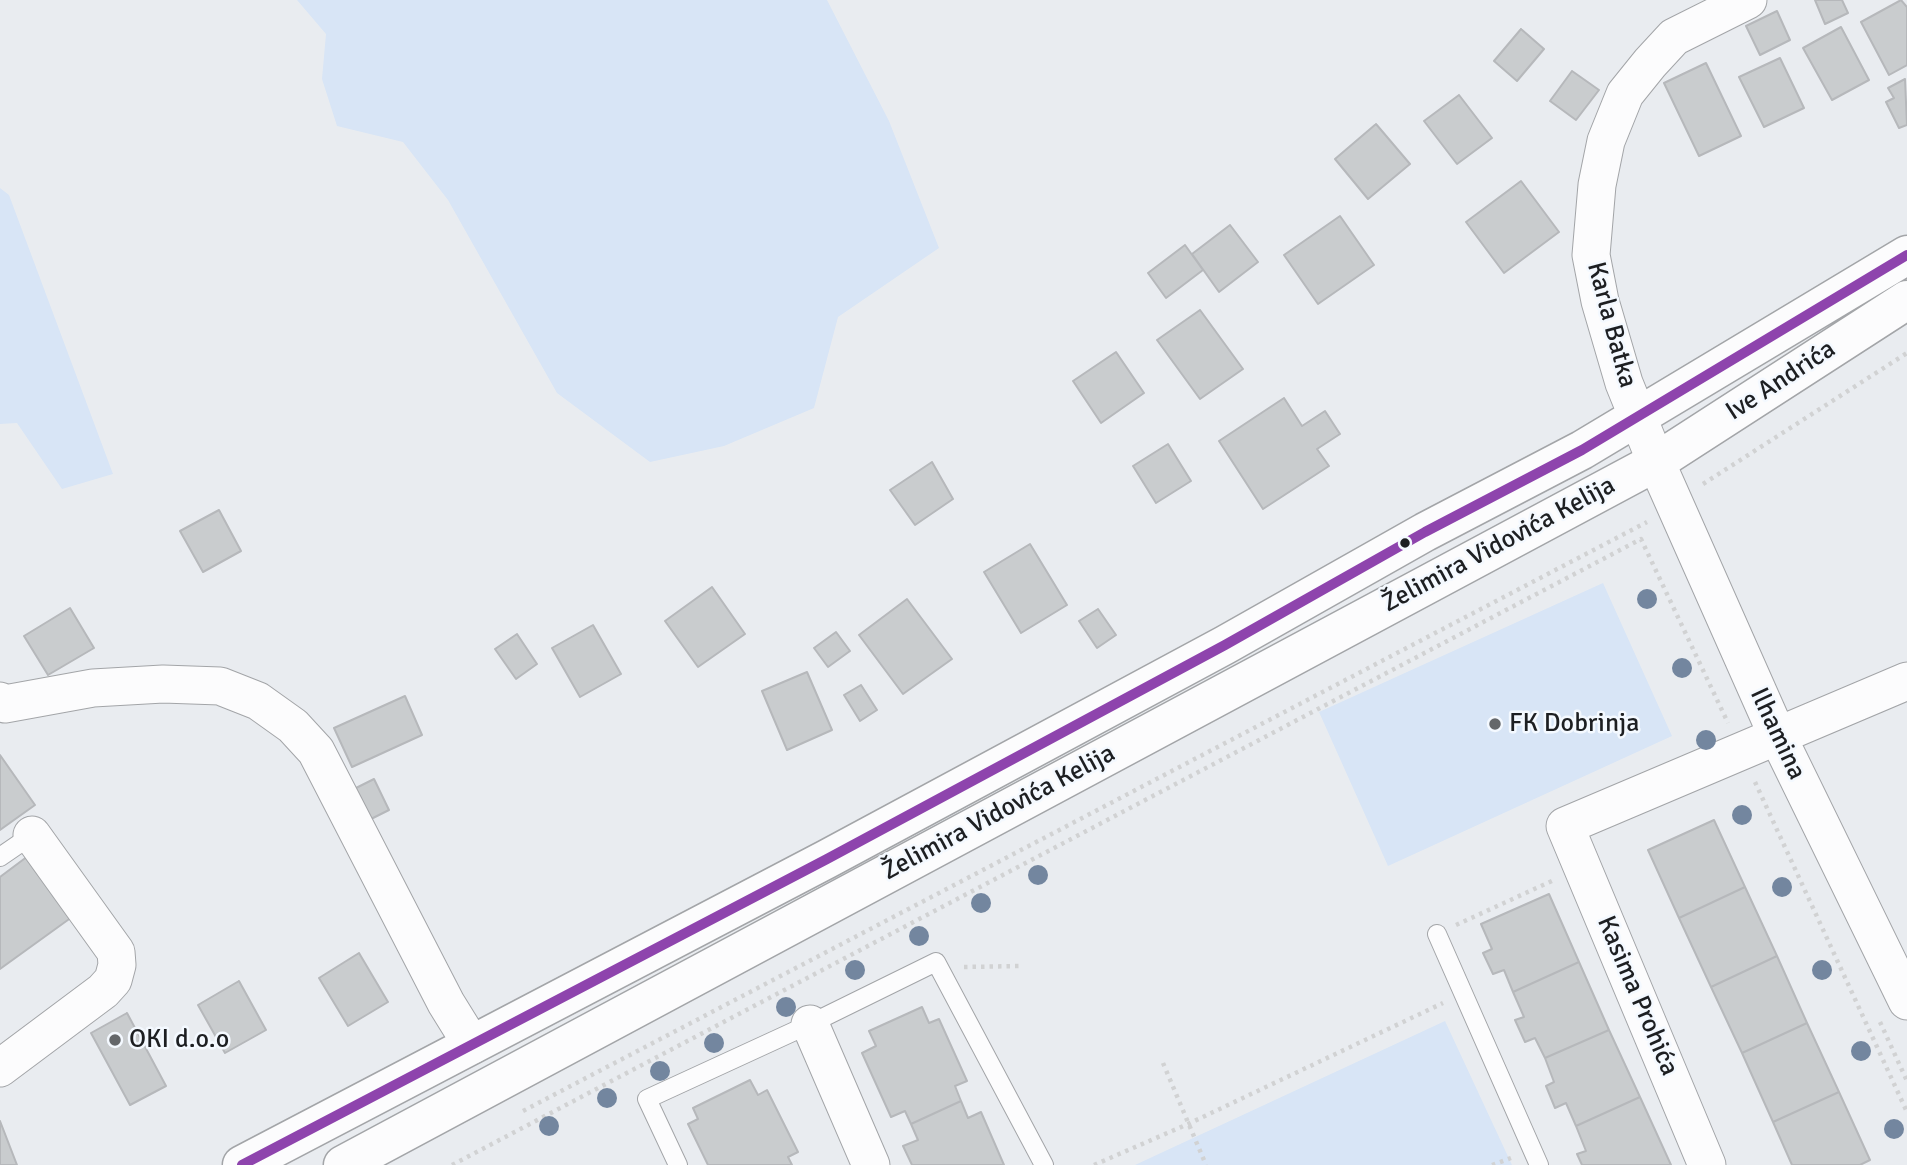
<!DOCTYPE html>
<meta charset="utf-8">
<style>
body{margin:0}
canvas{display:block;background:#e9ecf0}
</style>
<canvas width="1907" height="1165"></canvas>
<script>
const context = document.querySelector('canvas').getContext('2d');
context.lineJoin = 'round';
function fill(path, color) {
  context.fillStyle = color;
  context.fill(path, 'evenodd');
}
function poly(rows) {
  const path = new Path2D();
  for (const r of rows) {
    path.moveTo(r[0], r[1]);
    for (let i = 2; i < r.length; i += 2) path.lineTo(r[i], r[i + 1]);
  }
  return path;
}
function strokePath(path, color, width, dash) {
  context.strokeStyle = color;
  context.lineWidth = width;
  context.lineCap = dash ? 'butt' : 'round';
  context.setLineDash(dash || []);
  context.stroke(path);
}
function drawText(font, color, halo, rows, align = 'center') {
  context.font = font + ' Signika,sans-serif';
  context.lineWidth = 5;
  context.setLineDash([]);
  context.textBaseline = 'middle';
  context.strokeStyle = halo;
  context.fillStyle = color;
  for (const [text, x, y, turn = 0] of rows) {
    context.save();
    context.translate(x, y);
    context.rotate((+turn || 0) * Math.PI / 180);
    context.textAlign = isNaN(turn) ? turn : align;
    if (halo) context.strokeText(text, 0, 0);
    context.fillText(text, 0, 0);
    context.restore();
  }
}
const green = poly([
 [297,0,827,0,889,121,939,248,838,317,814,408,724,446,650,462,557,393,448,200,403,142,337,126,322,79,326,34],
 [0,188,9,195,113,474,62,489,17,423,0,424],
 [1603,583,1672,736,1388,866,1319,712],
 [1445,1021,1512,1165,1135,1165]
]);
const building = poly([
 [1815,0,1842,0,1848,13,1825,24,1815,0],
 [1901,0,1907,7,1907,65,1889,75,1861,22,1901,0],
 [1777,11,1790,40,1760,55,1746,26,1777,11],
 [1841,27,1869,80,1832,100,1803,48,1841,27],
 [1521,29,1544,49,1517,81,1494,61,1521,29],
 [1780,58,1804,108,1764,127,1739,77,1780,58],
 [1706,63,1741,136,1699,156,1664,83,1706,63],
 [1572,71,1599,90,1576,120,1550,101,1572,71],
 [1905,79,1907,125,1899,128,1886,102,1894,98,1888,88,1905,79],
 [1459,95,1492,138,1457,164,1424,121,1459,95],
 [1376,124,1410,164,1368,199,1335,159,1376,124],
 [1521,181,1559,232,1504,273,1466,222,1521,181],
 [1340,216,1374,265,1318,304,1284,255,1340,216],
 [1230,225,1258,262,1219,292,1192,254,1230,225],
 [1185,245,1203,270,1166,298,1148,273,1185,245],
 [1200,310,1243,369,1200,399,1157,340,1200,310],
 [1116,352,1144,393,1101,423,1073,381,1116,352],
 [1284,398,1302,426,1325,411,1340,434,1317,449,1329,466,1263,509,1219,441,1284,398],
 [1168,444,1191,481,1156,503,1133,466,1168,444],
 [932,462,953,499,915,525,890,490,932,462],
 [219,510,241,551,203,572,180,531,219,510],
 [1030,544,1067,605,1021,633,984,572,1030,544],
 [712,587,745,634,698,667,665,621,712,587],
 [907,599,952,659,903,694,859,635,907,599],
 [70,608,94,648,48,675,24,636,70,608],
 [1098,609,1116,635,1097,648,1079,621,1098,609],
 [593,625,621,674,580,697,552,648,593,625],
 [836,632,850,651,828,667,814,648,836,632],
 [517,634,537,664,516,679,495,649,517,634],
 [807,672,832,730,787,750,762,691,807,672],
 [861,685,877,710,860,721,844,695,861,685],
 [405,696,422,735,352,767,334,728,405,696],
 [0,755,35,805,0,830,0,755],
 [374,779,389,810,365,822,350,791,374,779],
 [1714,820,1745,887,1679,918,1648,850,1714,820],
 [28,856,72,917,0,969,0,877,28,856],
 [1745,887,1777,956,1711,987,1679,918,1745,887],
 [1549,894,1579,962,1513,992,1504,970,1493,974,1483,953,1492,949,1481,924,1549,894],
 [359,953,388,1002,348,1026,319,978,359,953],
 [1777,956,1807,1023,1742,1053,1711,987,1777,956],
 [1579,962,1609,1030,1545,1058,1535,1038,1525,1042,1515,1020,1524,1017,1513,992,1579,962],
 [239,981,266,1030,225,1053,198,1005,239,981],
 [922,1007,929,1023,939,1019,967,1081,955,1086,961,1101,911,1124,905,1111,891,1117,862,1053,876,1046,869,1031,922,1007],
 [127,1013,166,1086,130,1105,91,1033,127,1013],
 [1807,1023,1839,1092,1773,1122,1742,1053,1807,1023],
 [1609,1030,1640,1097,1576,1126,1566,1103,1555,1108,1546,1086,1554,1082,1545,1058,1609,1030],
 [750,1080,758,1095,767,1090,798,1152,788,1157,792,1165,708,1165,688,1124,698,1119,693,1108,750,1080],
 [1839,1092,1870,1160,1860,1165,1792,1165,1773,1122,1839,1092],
 [1640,1097,1671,1165,1582,1165,1577,1154,1586,1151,1576,1126,1640,1097],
 [961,1101,968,1118,981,1112,1004,1165,912,1165,903,1146,918,1140,911,1124,961,1101],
 [0,1121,17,1165,0,1165,0,1121]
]);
const path = poly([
 [1703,484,1907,353],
 [1755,782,1907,1112],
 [1456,925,1554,880],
 [964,967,1020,966],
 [1880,1022,1907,1081],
 [1163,1063,1206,1165],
 [523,1111,1647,522],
 [452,1165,1641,539,1728,723],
 [1094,1165,1188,1124,1443,1003],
 [1492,1165,1511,1158]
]);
const service = poly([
 [0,857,32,835],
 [1437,934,1539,1165],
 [678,1165,647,1099,810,1024,936,962,1044,1165]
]);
const minor = poly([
 [1748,0,1674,37,1650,63,1625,94,1606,141,1597,185,1591,255,1600,301,1624,383,1656,462,1778,737,1907,1001],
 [0,701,5,704,93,688,163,684,220,686,258,701,293,726,316,751,446,1003,472,1045],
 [810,1024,871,1165],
 [0,1068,103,991,113,980,117,965,116,952,32,835],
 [1707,1165,1565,826,1907,681]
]);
const secondary = poly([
 [242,1165,827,859,1225,645,1425,532,1582,450,1907,255],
 [343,1165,1656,462,1907,300]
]);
const bus1 = poly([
 [242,1165,827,859,1225,645,1425,532,1582,450,1907,255]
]);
const trees = [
 [1647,599],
 [1682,668],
 [1706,740],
 [1742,815],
 [1038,875],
 [1782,887],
 [981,903],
 [919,936],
 [855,970],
 [1822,970],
 [786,1007],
 [714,1043],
 [1861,1051],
 [660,1071],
 [607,1098],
 [549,1126],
 [1894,1129]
];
const markers = [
 [1405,543,6,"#1d1f22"],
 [1495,724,7,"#64676a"],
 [115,1040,7,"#64676a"]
];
const streetNames = [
 ["Karla Batka",1611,325,75],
 ["Ive Andrića",1781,381,-33],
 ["Želimira Vidovića Kelija",1499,545,-28],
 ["Ilhamina",1777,734,65],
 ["Želimira Vidovića Kelija",999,813,-28],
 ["Kasima Prohića",1637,996,67]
];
const poiNames = [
 ["FK Dobrinja",1509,724],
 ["OKI d.o.o",129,1040]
];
fill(green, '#d8e5f6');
fill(building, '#c9ccce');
strokePath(building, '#b6b8bb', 2);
strokePath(service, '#a3a5a8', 20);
strokePath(minor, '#a3a5a8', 39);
strokePath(secondary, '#a3a5a8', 41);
strokePath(path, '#d1d2d3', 4.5, [3.5, 5]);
strokePath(service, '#fcfcfd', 18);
strokePath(minor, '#fcfcfd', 37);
strokePath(secondary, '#fcfcfd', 38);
strokePath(bus1, '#8e44ad', 10);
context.fillStyle = '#73869f';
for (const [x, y] of trees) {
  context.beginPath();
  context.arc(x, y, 10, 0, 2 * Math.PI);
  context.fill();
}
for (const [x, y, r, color] of markers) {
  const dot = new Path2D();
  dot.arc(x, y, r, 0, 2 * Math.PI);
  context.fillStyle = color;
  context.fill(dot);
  strokePath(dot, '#f4f9ff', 2.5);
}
drawText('26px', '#1d1f22', '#f4f9ff', streetNames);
drawText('26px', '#1d1f22', '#f4f9ff', poiNames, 'left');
</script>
